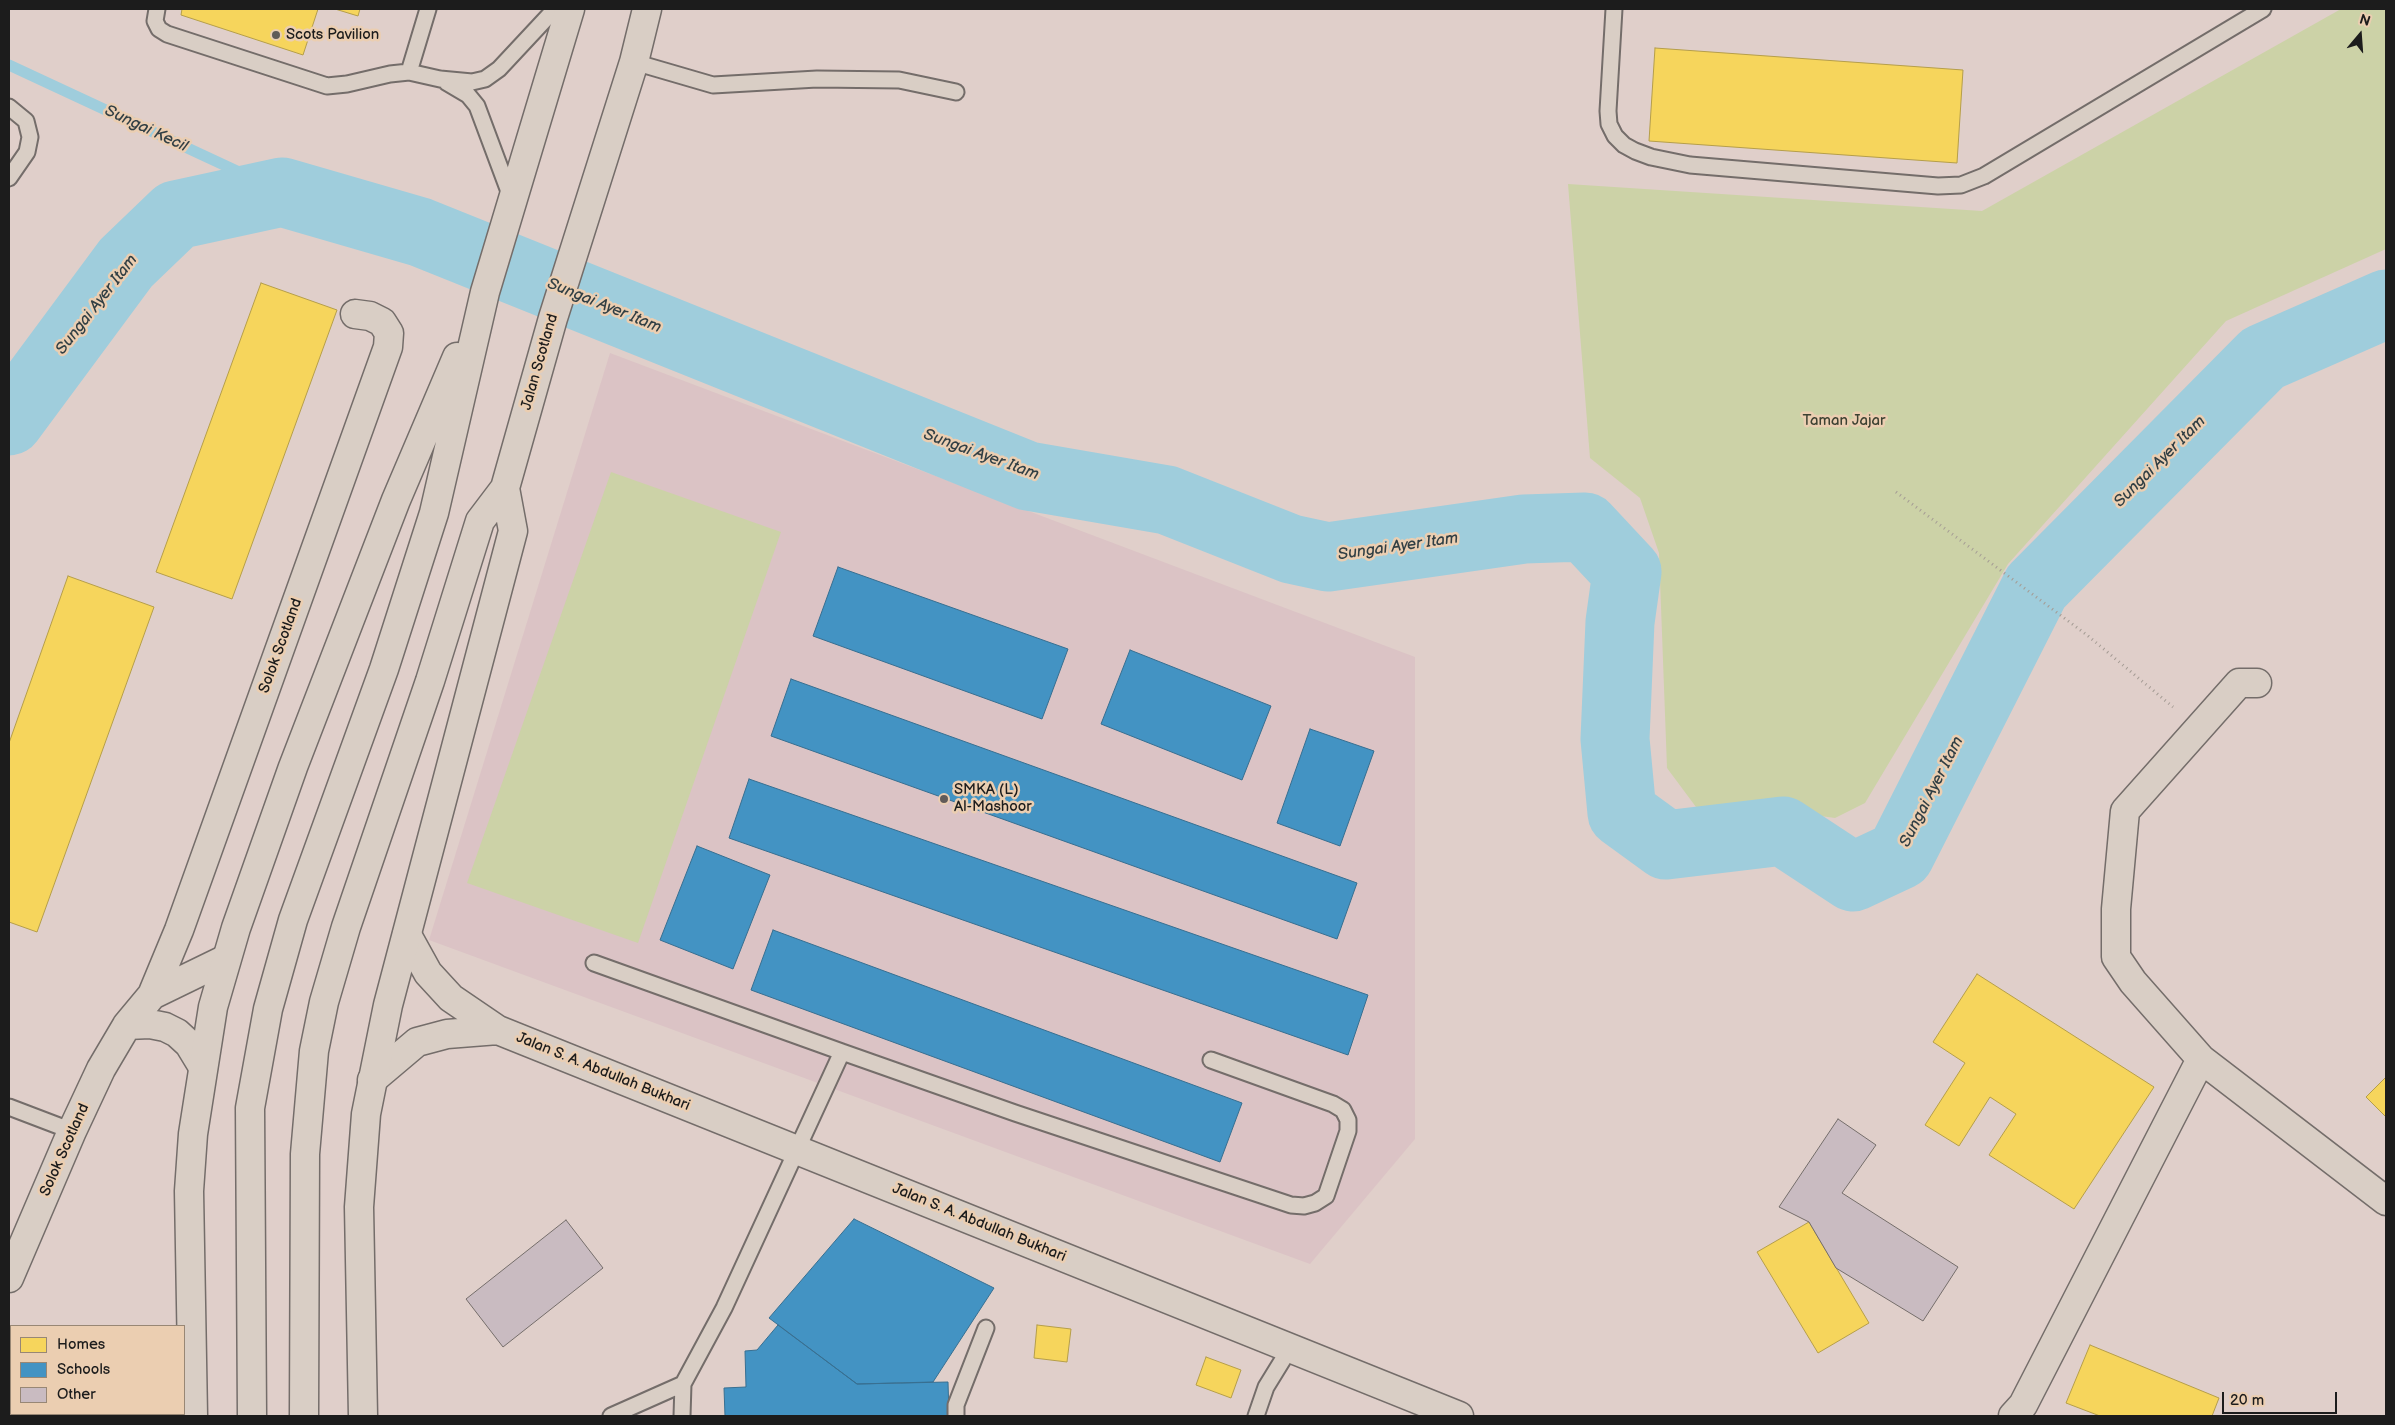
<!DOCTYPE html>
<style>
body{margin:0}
#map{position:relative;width:2395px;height:1425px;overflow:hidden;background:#e0cfca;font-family:"Balsamiq Sans",sans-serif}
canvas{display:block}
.frame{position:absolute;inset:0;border:10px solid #1c1c1c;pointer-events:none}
.legend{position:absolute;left:10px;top:1325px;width:175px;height:90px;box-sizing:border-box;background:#ebceb1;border:1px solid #988775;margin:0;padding:6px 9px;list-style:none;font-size:15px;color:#1c1c1c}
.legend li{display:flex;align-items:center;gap:10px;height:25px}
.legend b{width:25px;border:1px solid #988775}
.north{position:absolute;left:2335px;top:10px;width:50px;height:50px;-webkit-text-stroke:4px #ebceb1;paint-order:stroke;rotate:18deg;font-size:14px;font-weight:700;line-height:20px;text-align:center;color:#1c1c1c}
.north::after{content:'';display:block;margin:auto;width:18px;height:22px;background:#1c1c1c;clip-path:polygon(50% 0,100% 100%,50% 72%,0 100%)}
.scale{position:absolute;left:2222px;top:1392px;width:115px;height:22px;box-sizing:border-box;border:2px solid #1c1c1c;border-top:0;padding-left:6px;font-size:15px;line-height:18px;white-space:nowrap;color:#1c1c1c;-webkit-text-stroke:4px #ebceb1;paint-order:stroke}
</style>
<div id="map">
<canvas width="2395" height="1425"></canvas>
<div class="frame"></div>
<ul class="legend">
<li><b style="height:14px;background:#f6d55c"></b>Homes</li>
<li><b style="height:14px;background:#4393c3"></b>Schools</li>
<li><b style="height:14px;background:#c9bbc1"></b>Other</li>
</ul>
<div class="north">N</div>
<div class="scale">20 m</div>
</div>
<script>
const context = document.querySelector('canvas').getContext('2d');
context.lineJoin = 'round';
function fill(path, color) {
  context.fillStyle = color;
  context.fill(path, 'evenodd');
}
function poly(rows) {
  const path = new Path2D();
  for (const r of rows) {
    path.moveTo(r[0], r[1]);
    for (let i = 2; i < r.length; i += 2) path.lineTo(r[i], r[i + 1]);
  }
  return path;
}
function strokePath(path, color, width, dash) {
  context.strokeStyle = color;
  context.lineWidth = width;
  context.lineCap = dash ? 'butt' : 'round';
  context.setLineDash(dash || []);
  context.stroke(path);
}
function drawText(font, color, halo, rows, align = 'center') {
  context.font = font + ' "Balsamiq Sans",sans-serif';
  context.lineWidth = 5;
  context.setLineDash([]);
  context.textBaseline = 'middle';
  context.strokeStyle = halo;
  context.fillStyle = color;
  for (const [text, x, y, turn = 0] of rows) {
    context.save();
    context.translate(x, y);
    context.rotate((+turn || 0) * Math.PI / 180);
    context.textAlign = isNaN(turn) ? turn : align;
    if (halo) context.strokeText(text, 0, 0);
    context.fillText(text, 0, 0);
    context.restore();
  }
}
const built = poly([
 [610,353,1415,657,1415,1139,1310,1264,429,940]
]);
const green = poly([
 [2341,9,2386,9,2386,249,2226,321,2008,564,1865,803,1835,818,1756,807,1696,807,1667,768,1659,553,1640,498,1590,458,1568,184,1982,211],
 [611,472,781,532,638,943,467,883]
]);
const homes = poly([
 [182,9,318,9,303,55,181,15,182,9],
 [335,9,360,9,358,16,335,9],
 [1655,48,1963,70,1957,163,1649,141,1655,48],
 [261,283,337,310,232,599,156,572,261,283],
 [68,576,154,607,37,932,9,922,9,743,68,576],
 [1977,974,2154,1087,2074,1209,1989,1155,2016,1114,1990,1097,1959,1146,1925,1125,1965,1063,1933,1042,1977,974],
 [2386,1077,2386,1117,2366,1097,2386,1077],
 [1809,1222,1869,1323,1818,1353,1757,1252,1809,1222],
 [1037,1325,1071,1329,1067,1362,1034,1358,1037,1325],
 [2090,1345,2219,1398,2212,1416,2100,1416,2066,1403,2090,1345],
 [1206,1357,1241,1370,1231,1398,1196,1385,1206,1357]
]);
const schools = poly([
 [838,567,1068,649,1042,719,813,636,838,567],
 [1130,650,1271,706,1242,780,1101,724,1130,650],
 [791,679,1357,883,1337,939,771,736,791,679],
 [1310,729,1374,751,1340,846,1277,823,1310,729],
 [749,779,1368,995,1348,1055,729,838,749,779],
 [697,846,770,875,733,969,660,940,697,846],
 [773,930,1242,1103,1220,1162,751,990,773,930],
 [854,1219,994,1288,933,1382,857,1384,769,1318,854,1219],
 [778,1325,857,1384,948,1382,949,1416,725,1416,724,1388,746,1387,745,1351,757,1350,778,1325]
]);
const stream = poly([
 [9,65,282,192]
]);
const river = poly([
 [9,421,126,263,176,215,282,192,420,232,1028,476,1167,500,1291,549,1328,557,1524,529,1585,527,1627,572,1620,622,1615,739,1622,813,1666,845,1783,831,1853,877,1900,855,2036,587,2263,358,2386,304]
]);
const building = poly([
 [1838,1119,1876,1145,1842,1193,1958,1267,1923,1321,1836,1268,1809,1222,1779,1207,1838,1119],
 [566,1220,603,1268,503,1347,466,1299,566,1220],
 [35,1414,104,1414,103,1416,34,1416,35,1414]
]);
const path = poly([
 [1896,492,2087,635,2173,707]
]);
const lane = poly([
 [157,9,155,21,159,29,167,34,327,86,347,84,390,74,409,72,440,79,472,82,485,79,499,69,555,9],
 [1614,9,1608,111,1609,124,1615,136,1624,145,1635,151,1651,157,1690,165,1938,186,1961,185,1984,176,2263,9],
 [634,62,713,85,817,79,899,80,956,92],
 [409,72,428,9],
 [446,82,468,95,477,106,511,197],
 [9,107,26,121,30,137,27,152,9,178],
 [594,963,842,1052],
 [9,1107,72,1131],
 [611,1416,683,1384,724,1308,842,1052,1015,1113,1291,1205,1304,1206,1315,1203,1326,1196,1348,1131,1348,1120,1343,1110,1333,1104,1211,1060],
 [682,1416,683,1384],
 [956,1416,956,1405,986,1328],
 [1256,1416,1266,1387,1290,1348]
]);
const street = poly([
 [2257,683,2239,683,2125,811,2116,909,2116,957,2133,982,2201,1059,2386,1201],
 [407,935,428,973,451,998,498,1030,1459,1416],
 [152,995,179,930,388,347,389,333,382,322,370,316,355,314],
 [127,1025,150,1024,165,1027,177,1033,189,1044,203,1067],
 [372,1080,417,1042,447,1034,498,1030],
 [9,1278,72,1131,101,1069,127,1025,152,995,226,959],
 [2013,1416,2023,1405,2201,1059]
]);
const highway = poly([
 [193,1416,189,1191,193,1134,213,1007,236,928,293,767,396,500,457,357],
 [252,1416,250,1108,268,1009,293,920,384,669,434,513,485,292,570,9],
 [304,1416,305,1154,314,1051,324,1002,346,927,430,681,480,521,505,488,553,318,634,62,647,9],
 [363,1416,359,1207,366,1114,388,1005,513,531,505,488]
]);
const markers = [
 [276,35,5,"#615b59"],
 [944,799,5,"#615b59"]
];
const poiNames = [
 ["Scots Pavilion",286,35],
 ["SMKA (L)",954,790],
 ["Al-Mashoor",954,807]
];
const streetNames = [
 ["Jalan Scotland",540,362,-74],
 ["Solok Scotland",281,646,-70],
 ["Jalan S. A. Abdullah Bukhari",603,1072,22],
 ["Solok Scotland",65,1150,-66],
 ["Jalan S. A. Abdullah Bukhari",979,1223,22]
];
const parkNames = [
 ["Taman Jajar",1844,421]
];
const waterNames = [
 ["Sungai Kecil",146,129,25],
 ["Sungai Ayer Itam",97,305,-52],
 ["Sungai Ayer Itam",604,306,22],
 ["Sungai Ayer Itam",981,455,20],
 ["Sungai Ayer Itam",2160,462,-45],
 ["Sungai Ayer Itam",1398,547,-8],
 ["Sungai Ayer Itam",1932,792,-63]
];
fill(built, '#dbc3c5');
fill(green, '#ccd2a7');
fill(homes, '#f6d55c');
strokePath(homes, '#b59e49', 1);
fill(schools, '#4393c3');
strokePath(schools, '#376f91', 1);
strokePath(stream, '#9fcddc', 11);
strokePath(river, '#9fcddc', 69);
fill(building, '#c9bbc1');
strokePath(building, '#746d6a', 1);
strokePath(lane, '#746d6a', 19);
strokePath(street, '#746d6a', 31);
strokePath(highway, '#746d6a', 31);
strokePath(path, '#a49b94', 3, [1, 4]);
strokePath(lane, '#d9cec5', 15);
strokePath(street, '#d9cec5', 28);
strokePath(highway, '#d9cec5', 28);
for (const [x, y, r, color] of markers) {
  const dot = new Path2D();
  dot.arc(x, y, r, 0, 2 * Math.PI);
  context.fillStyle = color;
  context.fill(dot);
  strokePath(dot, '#ebceb1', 2);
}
drawText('15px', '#1c1c1c', '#ebceb1', poiNames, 'left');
drawText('15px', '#1c1c1c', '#ebceb1', streetNames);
drawText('15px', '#3c4132', '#ebceb1', parkNames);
drawText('italic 16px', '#313f44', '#ebceb1', waterNames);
</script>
